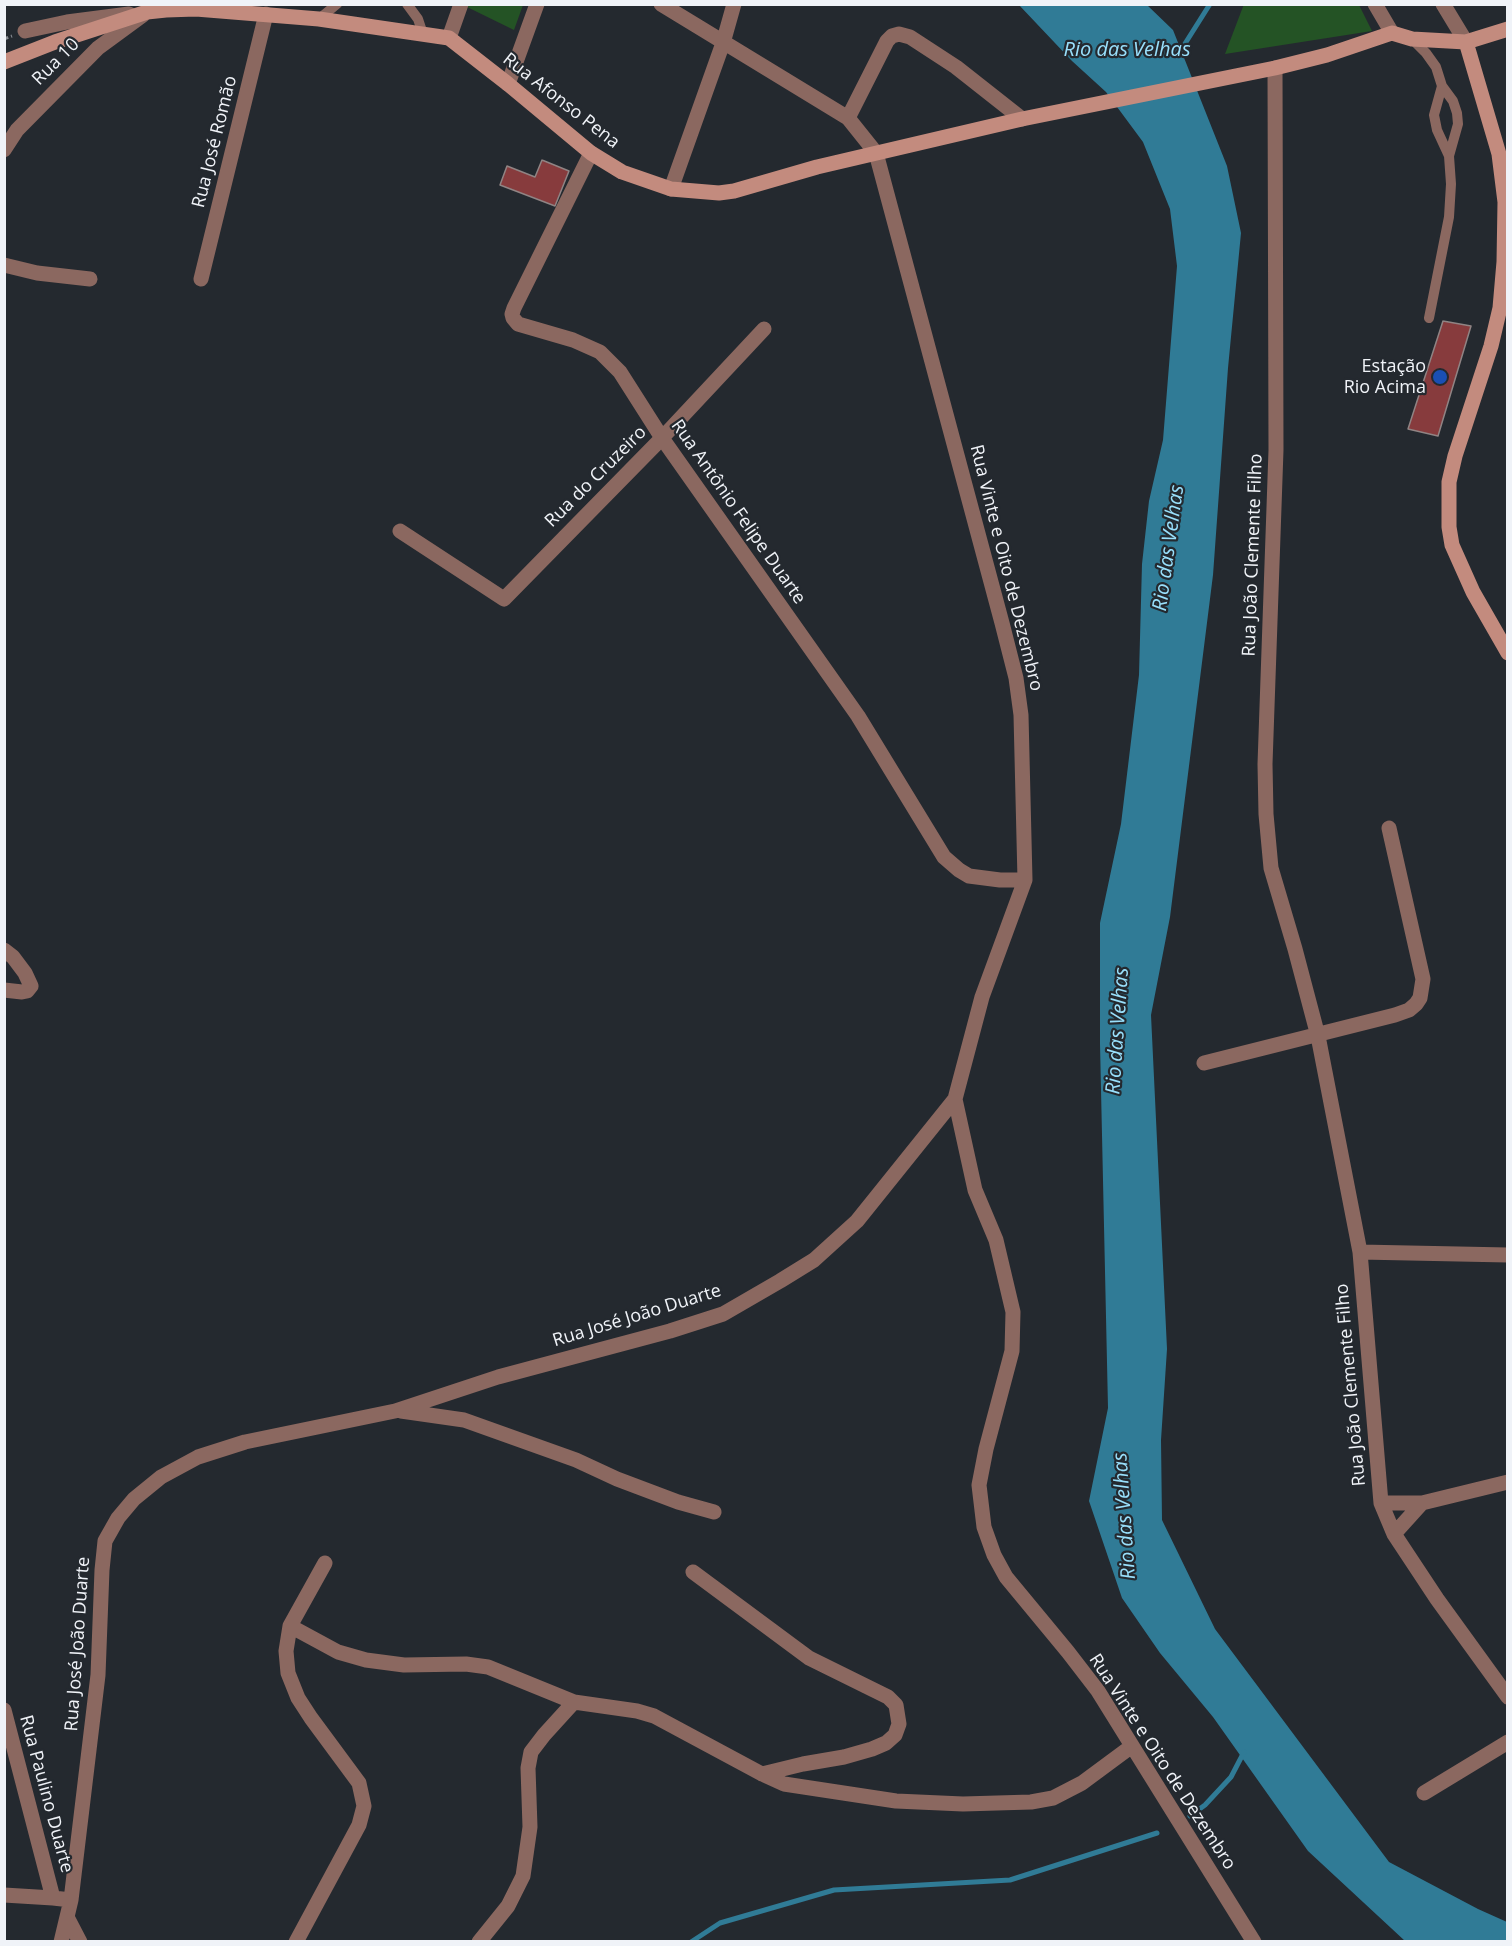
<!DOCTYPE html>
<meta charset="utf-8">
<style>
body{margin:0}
#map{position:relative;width:1512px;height:1946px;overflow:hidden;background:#24292f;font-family:"Open Sans",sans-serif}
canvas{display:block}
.frame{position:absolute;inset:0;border:6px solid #f0f3f8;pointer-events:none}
</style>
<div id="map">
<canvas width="1512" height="1946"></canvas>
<div class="frame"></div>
</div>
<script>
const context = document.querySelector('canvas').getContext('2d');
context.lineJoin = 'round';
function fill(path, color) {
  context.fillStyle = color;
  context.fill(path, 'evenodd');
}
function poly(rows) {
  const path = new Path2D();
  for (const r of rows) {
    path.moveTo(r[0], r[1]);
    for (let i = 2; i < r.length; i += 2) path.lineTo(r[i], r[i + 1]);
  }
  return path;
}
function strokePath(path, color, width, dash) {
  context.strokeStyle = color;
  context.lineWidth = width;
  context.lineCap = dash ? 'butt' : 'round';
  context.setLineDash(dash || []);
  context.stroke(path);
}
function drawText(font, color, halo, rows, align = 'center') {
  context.font = font + ' "Open Sans",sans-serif';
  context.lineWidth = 4.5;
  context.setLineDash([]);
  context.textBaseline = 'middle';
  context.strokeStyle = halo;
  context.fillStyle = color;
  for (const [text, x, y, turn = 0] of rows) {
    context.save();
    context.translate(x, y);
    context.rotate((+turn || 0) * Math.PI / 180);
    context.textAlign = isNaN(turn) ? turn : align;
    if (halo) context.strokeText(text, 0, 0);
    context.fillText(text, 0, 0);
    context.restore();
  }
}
const green = poly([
 [468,4,523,5,514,30,467,7],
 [1244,4,1359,5,1372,31,1225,54]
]);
const water = poly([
 [1019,5,1147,5,1173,30,1227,166,1241,233,1228,368,1213,575,1170,917,1151,1015,1167,1349,1161,1440,1162,1520,1215,1629,1389,1862,1478,1909,1507,1922,1507,1941,1405,1941,1308,1851,1213,1717,1160,1653,1122,1598,1089,1501,1108,1408,1100,1044,1100,923,1121,824,1139,675,1142,564,1149,501,1163,440,1177,266,1170,209,1143,142,1106,92,1072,61]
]);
const stream = poly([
 [1176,51,1181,50,1210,4],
 [1190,1816,1205,1805,1231,1777,1244,1752],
 [691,1942,720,1923,834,1890,1010,1880,1157,1833]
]);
const building = poly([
 [542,160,569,171,555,206,500,185,507,166,535,177,542,160],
 [1443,321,1471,326,1438,436,1408,429,1443,321]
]);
const path = poly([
 [4,39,12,36]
]);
const lane = poly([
 [407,4,418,19,423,34],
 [319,19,337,4],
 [1412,39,1426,53,1436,67,1442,86,1453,101,1457,113,1458,124,1449,156],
 [1429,318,1449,217,1451,184,1449,156,1437,130,1434,115,1442,86]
]);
const street = poly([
 [661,4,848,118,876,153,1002,623,1016,678,1021,715,1025,880,982,997,955,1099,975,1190,996,1240,1013,1312,1012,1351,986,1449,979,1485,984,1527,994,1555,1006,1577,1068,1652,1098,1691,1254,1942],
 [1375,4,1392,33],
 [1443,4,1466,42],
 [25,31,67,22,129,14],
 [449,38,461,4],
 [1275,68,1276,450,1265,764,1266,814,1271,868,1295,949,1318,1036,1360,1252,1381,1503,1394,1534,1437,1599,1508,1697],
 [508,84,537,4],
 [848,118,887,41,892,36,899,34,910,37,956,67,1022,119],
 [4,150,17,130,98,48,143,15],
 [591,153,514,308,512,314,513,318,518,324,573,340,600,352,620,372,662,438,858,716,944,857,959,870,969,876,1000,880,1025,880],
 [671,189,723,43,734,4],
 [4,265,37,273,90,279],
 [201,279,266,14],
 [400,531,504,599,662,438,764,329],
 [4,950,13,957,25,973,31,986,27,991,22,992,4,990],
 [1204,1063,1395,1015,1409,1010,1416,1004,1420,998,1423,979,1389,828],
 [1360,1252,1508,1255],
 [401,1411,464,1420,576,1460,617,1479,678,1502,714,1512],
 [1381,1503,1422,1503,1508,1482],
 [1394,1534,1422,1503],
 [325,1563,290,1626,338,1652,366,1660,404,1665,466,1664,488,1667,574,1702,637,1711,654,1716,762,1774,784,1784,896,1801,963,1804,1031,1802,1053,1798,1082,1783,1132,1746],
 [693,1572,809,1658,888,1697,896,1705,899,1724,895,1735,886,1743,872,1749,844,1757,803,1764,762,1774],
 [290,1626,286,1651,288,1673,298,1698,311,1718,359,1783,364,1806,359,1825,296,1942],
 [4,1710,53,1898,71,1900,61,1942],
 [1424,1793,1508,1742],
 [4,1895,53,1898],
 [71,1900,98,1675,102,1570,105,1541,118,1518,134,1499,161,1477,198,1457,245,1442,395,1411,498,1377,670,1331,723,1314,780,1281,814,1260,857,1221,955,1099],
 [67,1917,80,1942],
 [479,1942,508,1906,523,1876,530,1827,528,1768,531,1752,544,1735,574,1702]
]);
const secondary = poly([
 [1466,42,1508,29],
 [4,62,55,42,147,12,166,10,196,9,319,19,449,38,508,84,591,153,622,172,671,189,719,193,734,191,817,167,1022,119,1275,68,1327,55,1392,33,1412,39,1466,42,1499,154,1505,202,1504,262,1500,308,1491,346,1455,456,1449,482,1449,527,1452,545,1473,592,1508,653]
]);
const markers = [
 [1440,377,8,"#1a4fb4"]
];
const streetNames = [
 ["Rua 10",56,62,-45],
 ["Rua Afonso Pena",561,101,38],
 ["Rua José Romão",215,142,-76],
 ["Rua do Cruzeiro",596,477,-45],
 ["Rua Antônio Felipe Duarte",738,512,55],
 ["Rua João Clemente Filho",1253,555,-88],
 ["Rua Vinte e Oito de Dezembro",1006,568,76],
 ["Rua José João Duarte",637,1316,-17],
 ["Rua João Clemente Filho",1351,1385,-95],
 ["Rua José João Duarte",78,1644,-86],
 ["Rua Vinte e Oito de Dezembro",1162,1762,57],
 ["Rua Paulino Duarte",46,1794,75]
];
const poiNames = [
 ["Estação",1426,367],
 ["Rio Acima",1426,388]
];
const waterNames = [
 ["Rio das Velhas",1127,50],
 ["Rio das Velhas",1169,548,-82],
 ["Rio das Velhas",1118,1031,-86],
 ["Rio das Velhas",1125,1516,-94]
];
fill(green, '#245325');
fill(water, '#307b96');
strokePath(stream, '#307b96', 5);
fill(building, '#873b3d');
strokePath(building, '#908484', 1.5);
strokePath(path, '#888c92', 3, [4.5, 3]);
strokePath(lane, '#8b6860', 10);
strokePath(street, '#8b6860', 15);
strokePath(secondary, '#c38b7e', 15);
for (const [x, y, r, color] of markers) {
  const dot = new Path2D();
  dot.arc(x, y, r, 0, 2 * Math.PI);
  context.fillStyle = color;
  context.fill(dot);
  strokePath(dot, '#24292f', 2);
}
drawText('18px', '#f0f3f8', '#24292f', streetNames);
drawText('18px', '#f0f3f8', '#24292f', poiNames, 'right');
drawText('italic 20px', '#99e0fc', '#24292f', waterNames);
</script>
